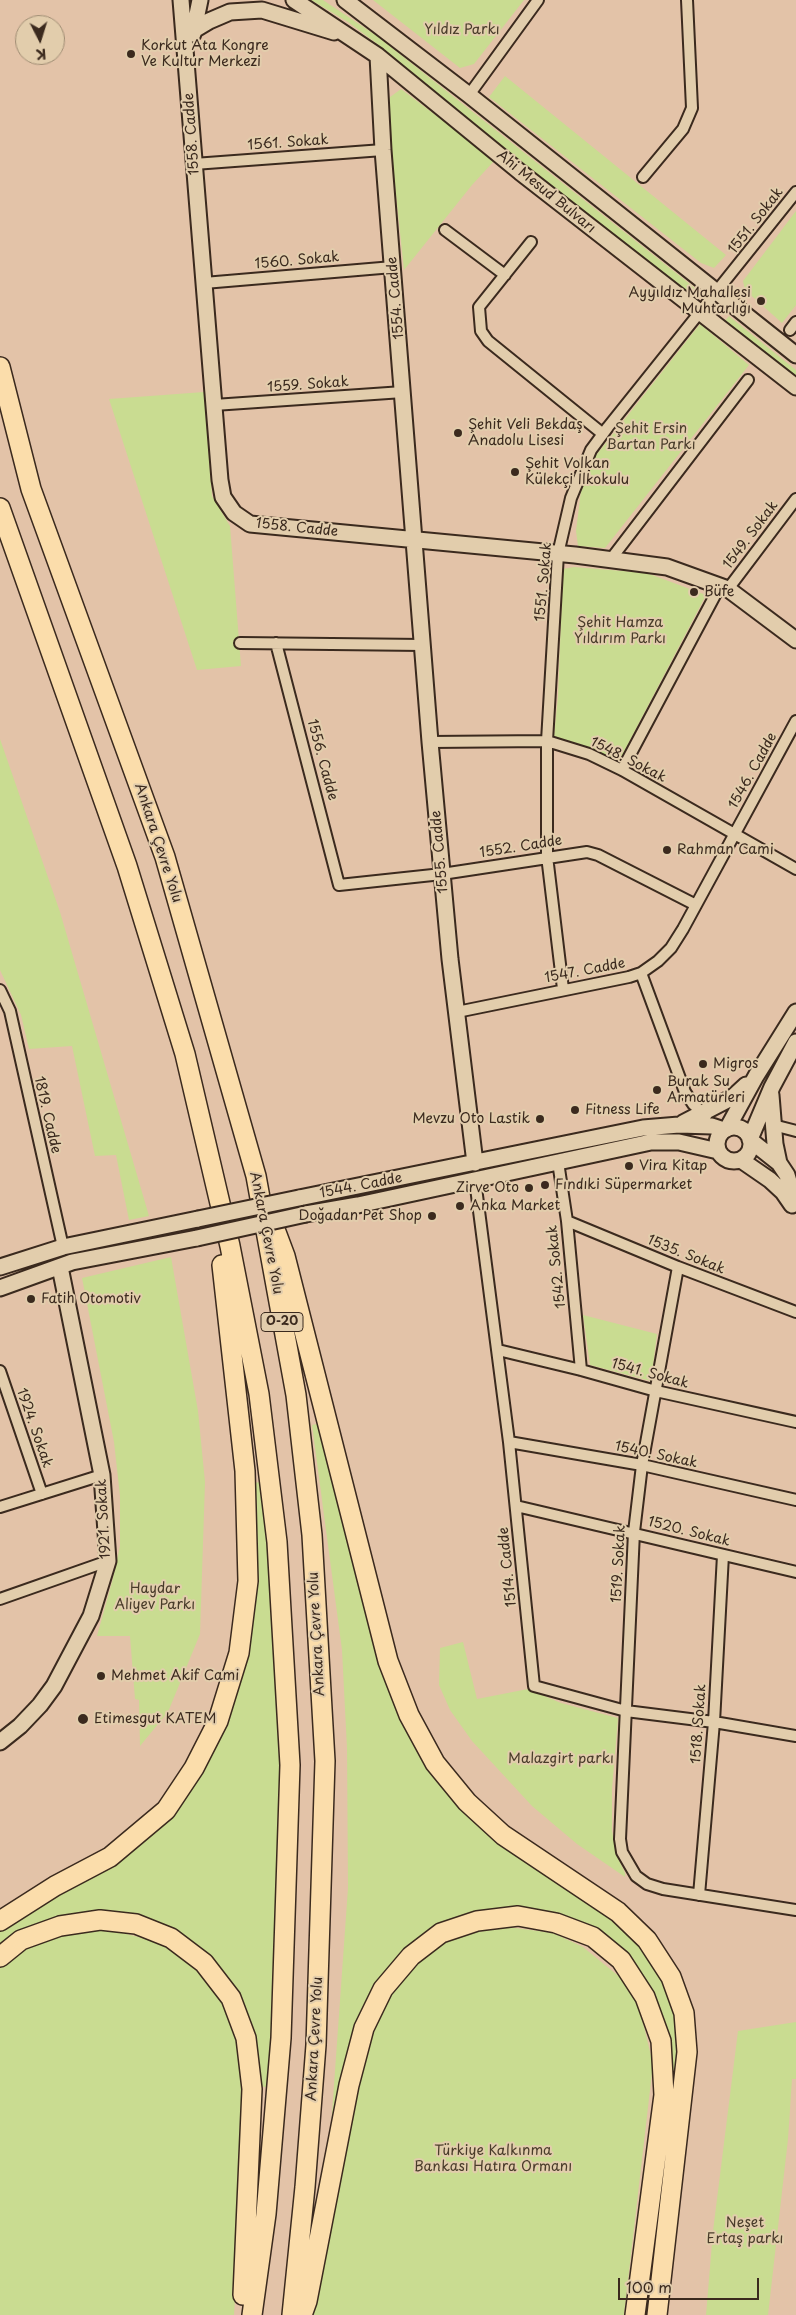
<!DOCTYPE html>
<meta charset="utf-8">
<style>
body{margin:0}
#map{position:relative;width:796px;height:2315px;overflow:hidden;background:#e3c3a8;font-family:"Playpen Sans",sans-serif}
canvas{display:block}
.north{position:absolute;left:15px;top:15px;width:50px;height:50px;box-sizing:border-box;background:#e2cdac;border:1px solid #9f8c73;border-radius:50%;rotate:175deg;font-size:14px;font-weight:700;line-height:20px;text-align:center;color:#3b2a1e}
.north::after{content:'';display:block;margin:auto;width:18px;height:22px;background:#3b2a1e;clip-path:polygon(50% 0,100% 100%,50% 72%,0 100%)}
.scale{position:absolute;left:618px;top:2278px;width:141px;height:22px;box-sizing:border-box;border:2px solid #3b2a1e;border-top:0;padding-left:6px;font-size:15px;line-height:18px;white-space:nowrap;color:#3b2a1e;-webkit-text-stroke:4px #e2cdac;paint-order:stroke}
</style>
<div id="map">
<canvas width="796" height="2315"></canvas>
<div class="north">K</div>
<div class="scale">100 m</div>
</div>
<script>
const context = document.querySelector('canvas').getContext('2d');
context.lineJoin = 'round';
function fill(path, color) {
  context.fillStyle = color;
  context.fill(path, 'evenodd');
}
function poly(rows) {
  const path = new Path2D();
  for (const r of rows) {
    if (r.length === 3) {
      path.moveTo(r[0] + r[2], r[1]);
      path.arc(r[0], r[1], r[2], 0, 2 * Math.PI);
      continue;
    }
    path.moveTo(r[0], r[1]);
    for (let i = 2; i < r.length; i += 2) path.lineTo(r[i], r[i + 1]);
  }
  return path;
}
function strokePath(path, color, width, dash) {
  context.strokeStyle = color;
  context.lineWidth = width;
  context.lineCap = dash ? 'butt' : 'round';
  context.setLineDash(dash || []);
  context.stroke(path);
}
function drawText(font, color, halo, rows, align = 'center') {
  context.font = font + ' "Playpen Sans",sans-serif';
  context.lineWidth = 4;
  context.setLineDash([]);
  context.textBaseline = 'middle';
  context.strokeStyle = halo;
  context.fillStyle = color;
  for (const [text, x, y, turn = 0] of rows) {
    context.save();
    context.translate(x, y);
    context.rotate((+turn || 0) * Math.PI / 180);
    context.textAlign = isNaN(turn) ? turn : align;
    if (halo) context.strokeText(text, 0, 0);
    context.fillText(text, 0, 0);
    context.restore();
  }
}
const green = poly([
 [311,0,323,0,377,36,695,288,690,294,559,192,376,43,348,22],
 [373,0,524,0,474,64,460,68],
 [505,76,726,255,714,268,701,263,489,97],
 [401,89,495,160,472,185,404,270,386,100],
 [796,211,796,305,782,323,745,290,743,281],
 [729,316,796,370,796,379,724,322],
 [700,324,749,365,605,548,578,546,576,531,581,491,594,458],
 [204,392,212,496,230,526,241,666,197,670,109,399],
 [574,567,647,573,706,595,619,761,554,736,558,696,563,569],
 [0,739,60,912,149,1216,129,1220,116,1155,95,1156,72,1046,29,1049,21,1015,0,970],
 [171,1257,198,1411,205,1482,200,1634,168,1712,140,1746,139,1700,135,1699,130,1636,97,1636,112,1582,120,1546,120,1496,114,1442,82,1278],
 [583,1315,657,1334,651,1381,590,1365],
 [323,1423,366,1593,449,1793,480,1828,517,1857,607,1913,644,1944,669,1987,682,2038,651,2315,637,2315,668,2085,647,1992,564,1921,446,1922,409,1945,380,1980,331,2127,348,1888,347,1748,342,1650,312,1425],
 [262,1482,266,1514,285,1824,269,2088,260,2086,208,1960,101,1917,0,1954,0,1929,126,1851,228,1710,251,1483],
 [463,1642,477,1699,528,1689,561,1703,618,1718,612,1789,612,1831,617,1856,625,1873,625,1877,577,1844,532,1806,472,1741,450,1710,439,1685,440,1648],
 [508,1927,553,1933,583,1947,621,1978,639,2006,653,2064,624,2315,313,2315,332,2201,374,2023,387,1999,402,1979,421,1958,444,1941,466,1934],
 [107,1929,162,1943,198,1966,231,2006,248,2073,234,2315,0,2315,0,1968,26,1949,53,1938,78,1931],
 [796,2022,796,2079,792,2079,788,2139,768,2315,706,2315,713,2231,738,2031]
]);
const street = poly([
 [469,95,538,0],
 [194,164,383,150],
 [643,177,683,129,692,108,687,0],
 [445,230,505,275],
 [531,242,479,307,481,331,488,341,603,434],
 [204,283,393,267],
 [790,330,796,322],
 [214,405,403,392],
 [611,559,748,380],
 [728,589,796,499],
 [240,643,423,645],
 [276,643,339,885,442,874,587,852,598,855,696,905],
 [430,742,547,741,589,754,622,770,796,869],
 [622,770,720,586],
 [641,973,685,1092,693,1104,706,1116],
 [563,989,547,856,547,741,558,554,571,498,591,450,608,427,796,192],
 [0,990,10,1011,63,1247],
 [457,1012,629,977,641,973,658,961,671,948,683,929,796,721],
 [773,1125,796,1131],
 [558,1162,567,1221,581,1370],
 [475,1180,509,1442,534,1686,626,1711,714,1722,796,1736],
 [567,1221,678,1267,796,1312],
 [678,1267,642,1465,634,1532,620,1839,622,1852,636,1876,647,1884,663,1889,796,1910],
 [498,1350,581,1370,656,1391,796,1422],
 [0,1371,42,1494],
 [509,1442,642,1465,796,1500],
 [516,1506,796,1572],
 [0,1507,102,1475],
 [0,1599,108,1561],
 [699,1895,714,1722,723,1555]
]);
const secondary = poly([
 [181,0,220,480,223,497,234,513,250,524,575,555,667,567,728,589,796,640],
 [294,0,378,56,520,172,796,387],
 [345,0,469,95,796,355],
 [194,30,209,21,230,12,262,10,334,32],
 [193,34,200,0],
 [378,56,383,150,430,742,450,959,475,1163],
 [771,1095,775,1144,779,1163],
 [683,1123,733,1097,746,1085],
 [734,1144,17],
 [727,1129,756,1076,796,1012],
 [750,1139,772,1087,796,1042],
 [750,1140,779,1163,787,1175,796,1204],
 [741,1160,770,1180,783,1192,792,1205],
 [299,1198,643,1128,679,1125,712,1126,724,1130],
 [306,1214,358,1205,651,1142,679,1142,718,1151],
 [0,1267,63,1247,198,1219],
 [0,1288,72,1262,197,1238],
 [0,1742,20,1726,40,1705,54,1686,91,1616,108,1561,102,1475,60,1267]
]);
const highway = poly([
 [0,367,31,489,165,857,256,1176,296,1395,312,1535,325,1761,316,2045,305,2187,292,2315],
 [0,508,127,866,185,1054,230,1246,259,1394,277,1542,290,1765,281,2038,266,2214,252,2315],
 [273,1224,285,1256,388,1661,409,1715,435,1763,467,1802,503,1835,618,1912,647,1940,671,1977,684,2013,687,2052,657,2315],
 [0,1921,55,1886,110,1857,166,1810,194,1768,218,1721,239,1653,248,1581,245,1471,222,1265],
 [0,1957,21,1940,60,1926,100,1920,136,1924,171,1938,204,1963,231,1998,246,2038,252,2089,243,2295],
 [302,2315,307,2301,349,2085,364,2028,383,1989,411,1956,441,1933,477,1921,518,1916,556,1923,593,1937,621,1960,645,1997,661,2041,664,2095,635,2315]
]);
const secondaryBridge = poly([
 [198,1219,299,1198],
 [197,1238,306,1214]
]);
const markers = [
 [131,54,5,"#3b2a1e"],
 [761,301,5,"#3b2a1e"],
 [458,433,5,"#3b2a1e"],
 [515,472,5,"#3b2a1e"],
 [694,592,5,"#3b2a1e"],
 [667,850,5,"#3b2a1e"],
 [703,1064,5,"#3b2a1e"],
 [657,1090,5,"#3b2a1e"],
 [575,1110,5,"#3b2a1e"],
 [540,1119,5,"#3b2a1e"],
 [629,1166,5,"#3b2a1e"],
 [545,1185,5,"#3b2a1e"],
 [529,1188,5,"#3b2a1e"],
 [460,1206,5,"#3b2a1e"],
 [432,1216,5,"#3b2a1e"],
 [31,1299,5,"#3b2a1e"],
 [101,1676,5,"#3b2a1e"],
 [83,1719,6,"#3b2a1e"]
];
const shields = [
 [282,1322,42]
];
const shieldNames = [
 ["O-20",282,1322]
];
const parkNames = [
 ["Yıldız Parkı",462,30],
 ["Şehit Ersin",651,429],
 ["Bartan Parkı",651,445],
 ["Şehit Hamza",620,623],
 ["Yıldırım Parkı",620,639],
 ["Haydar",155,1589],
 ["Aliyev Parkı",155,1605],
 ["Malazgirt parkı",561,1759],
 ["Türkiye Kalkınma",493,2151],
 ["Bankası Hatıra Ormanı",493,2167],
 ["Neşet",745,2223],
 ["Ertaş parkı",745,2239]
];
const poiNames = [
 ["Korkut Ata Kongre",141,46],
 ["Ve Kultur Merkezi",141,62],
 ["Ayyıldız Mahallesi",751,293,"right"],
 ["Muhtarlığı",751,309,"right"],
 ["Şehit Veli Bekdaş",468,425],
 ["Anadolu Lisesi",468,441],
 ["Şehit Volkan",525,464],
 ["Külekçi İlkokulu",525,480],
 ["Büfe",704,592],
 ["Rahman Cami",677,850],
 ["Migros",713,1064],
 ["Burak Su",667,1082],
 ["Armatürleri",667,1098],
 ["Fitness Life",585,1110],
 ["Mevzu Oto Lastik",530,1119,"right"],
 ["Vira Kitap",639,1166],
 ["Fındıki Süpermarket",555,1185],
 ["Zirve Oto",519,1188,"right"],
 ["Anka Market",470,1206],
 ["Doğadan Pet Shop",422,1216,"right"],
 ["Fatih Otomotiv",41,1299],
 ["Mehmet Akif Cami",111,1676],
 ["Etimesgut KATEM",94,1719]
];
const streetNames = [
 ["1558. Cadde",192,134,-94],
 ["1561. Sokak",288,143,-4],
 ["Ahi Mesud Bulvarı",546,192,39],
 ["1551. Sokak",756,221,-52],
 ["1560. Sokak",297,261,-5],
 ["1554. Cadde",396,298,-95],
 ["1559. Sokak",308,385,-4],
 ["1558. Cadde",297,528,6],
 ["1549. Sokak",751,535,-53],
 ["1551. Sokak",544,582,-85],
 ["1556. Cadde",322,760,75],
 ["1548. Sokak",628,760,27],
 ["1546. Cadde",753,771,-61],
 ["Ankara Çevre Yolu",158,843,72],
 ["1552. Cadde",521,847,-9],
 ["1555. Cadde",440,852,-95],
 ["1547. Cadde",585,971,-11],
 ["1819. Cadde",47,1115,77],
 ["1544. Cadde",361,1186,-11],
 ["Ankara Çevre Yolu",266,1233,79],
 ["1535. Sokak",686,1255,22],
 ["1542. Sokak",557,1267,-96],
 ["1541. Sokak",650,1374,15],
 ["1924. Sokak",34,1428,71],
 ["1540. Sokak",656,1455,12],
 ["1921. Sokak",104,1519,-93],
 ["1520. Sokak",689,1532,14],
 ["1519. Sokak",619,1564,-87],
 ["1514. Cadde",508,1567,-96],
 ["Ankara Çevre Yolu",317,1634,-93],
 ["1518. Sokak",699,1724,-86],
 ["Ankara Çevre Yolu",315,2039,-87]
];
fill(green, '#c9dc91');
strokePath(street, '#3b2a1e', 14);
strokePath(secondary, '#3b2a1e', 19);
strokePath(highway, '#3b2a1e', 22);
strokePath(street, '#e2cdac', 10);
strokePath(secondary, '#e2cdac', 15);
strokePath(highway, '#fbddab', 19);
strokePath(secondaryBridge, '#3b2a1e', 19, []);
strokePath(secondaryBridge, '#e2cdac', 15);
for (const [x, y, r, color] of markers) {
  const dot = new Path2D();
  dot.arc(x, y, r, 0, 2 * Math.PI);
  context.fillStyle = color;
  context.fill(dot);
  strokePath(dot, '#e2cdac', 2);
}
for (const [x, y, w] of shields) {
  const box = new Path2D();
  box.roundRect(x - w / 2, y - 9.5, w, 19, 4);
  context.fillStyle = '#e2cdac';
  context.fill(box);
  strokePath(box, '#3b2a1e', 1);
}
drawText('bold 12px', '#3b2a1e', null, shieldNames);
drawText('14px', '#493c2a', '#e2cdac', parkNames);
drawText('14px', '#3b2a1e', '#e2cdac', poiNames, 'left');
drawText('14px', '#3b2a1e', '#e2cdac', streetNames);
</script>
